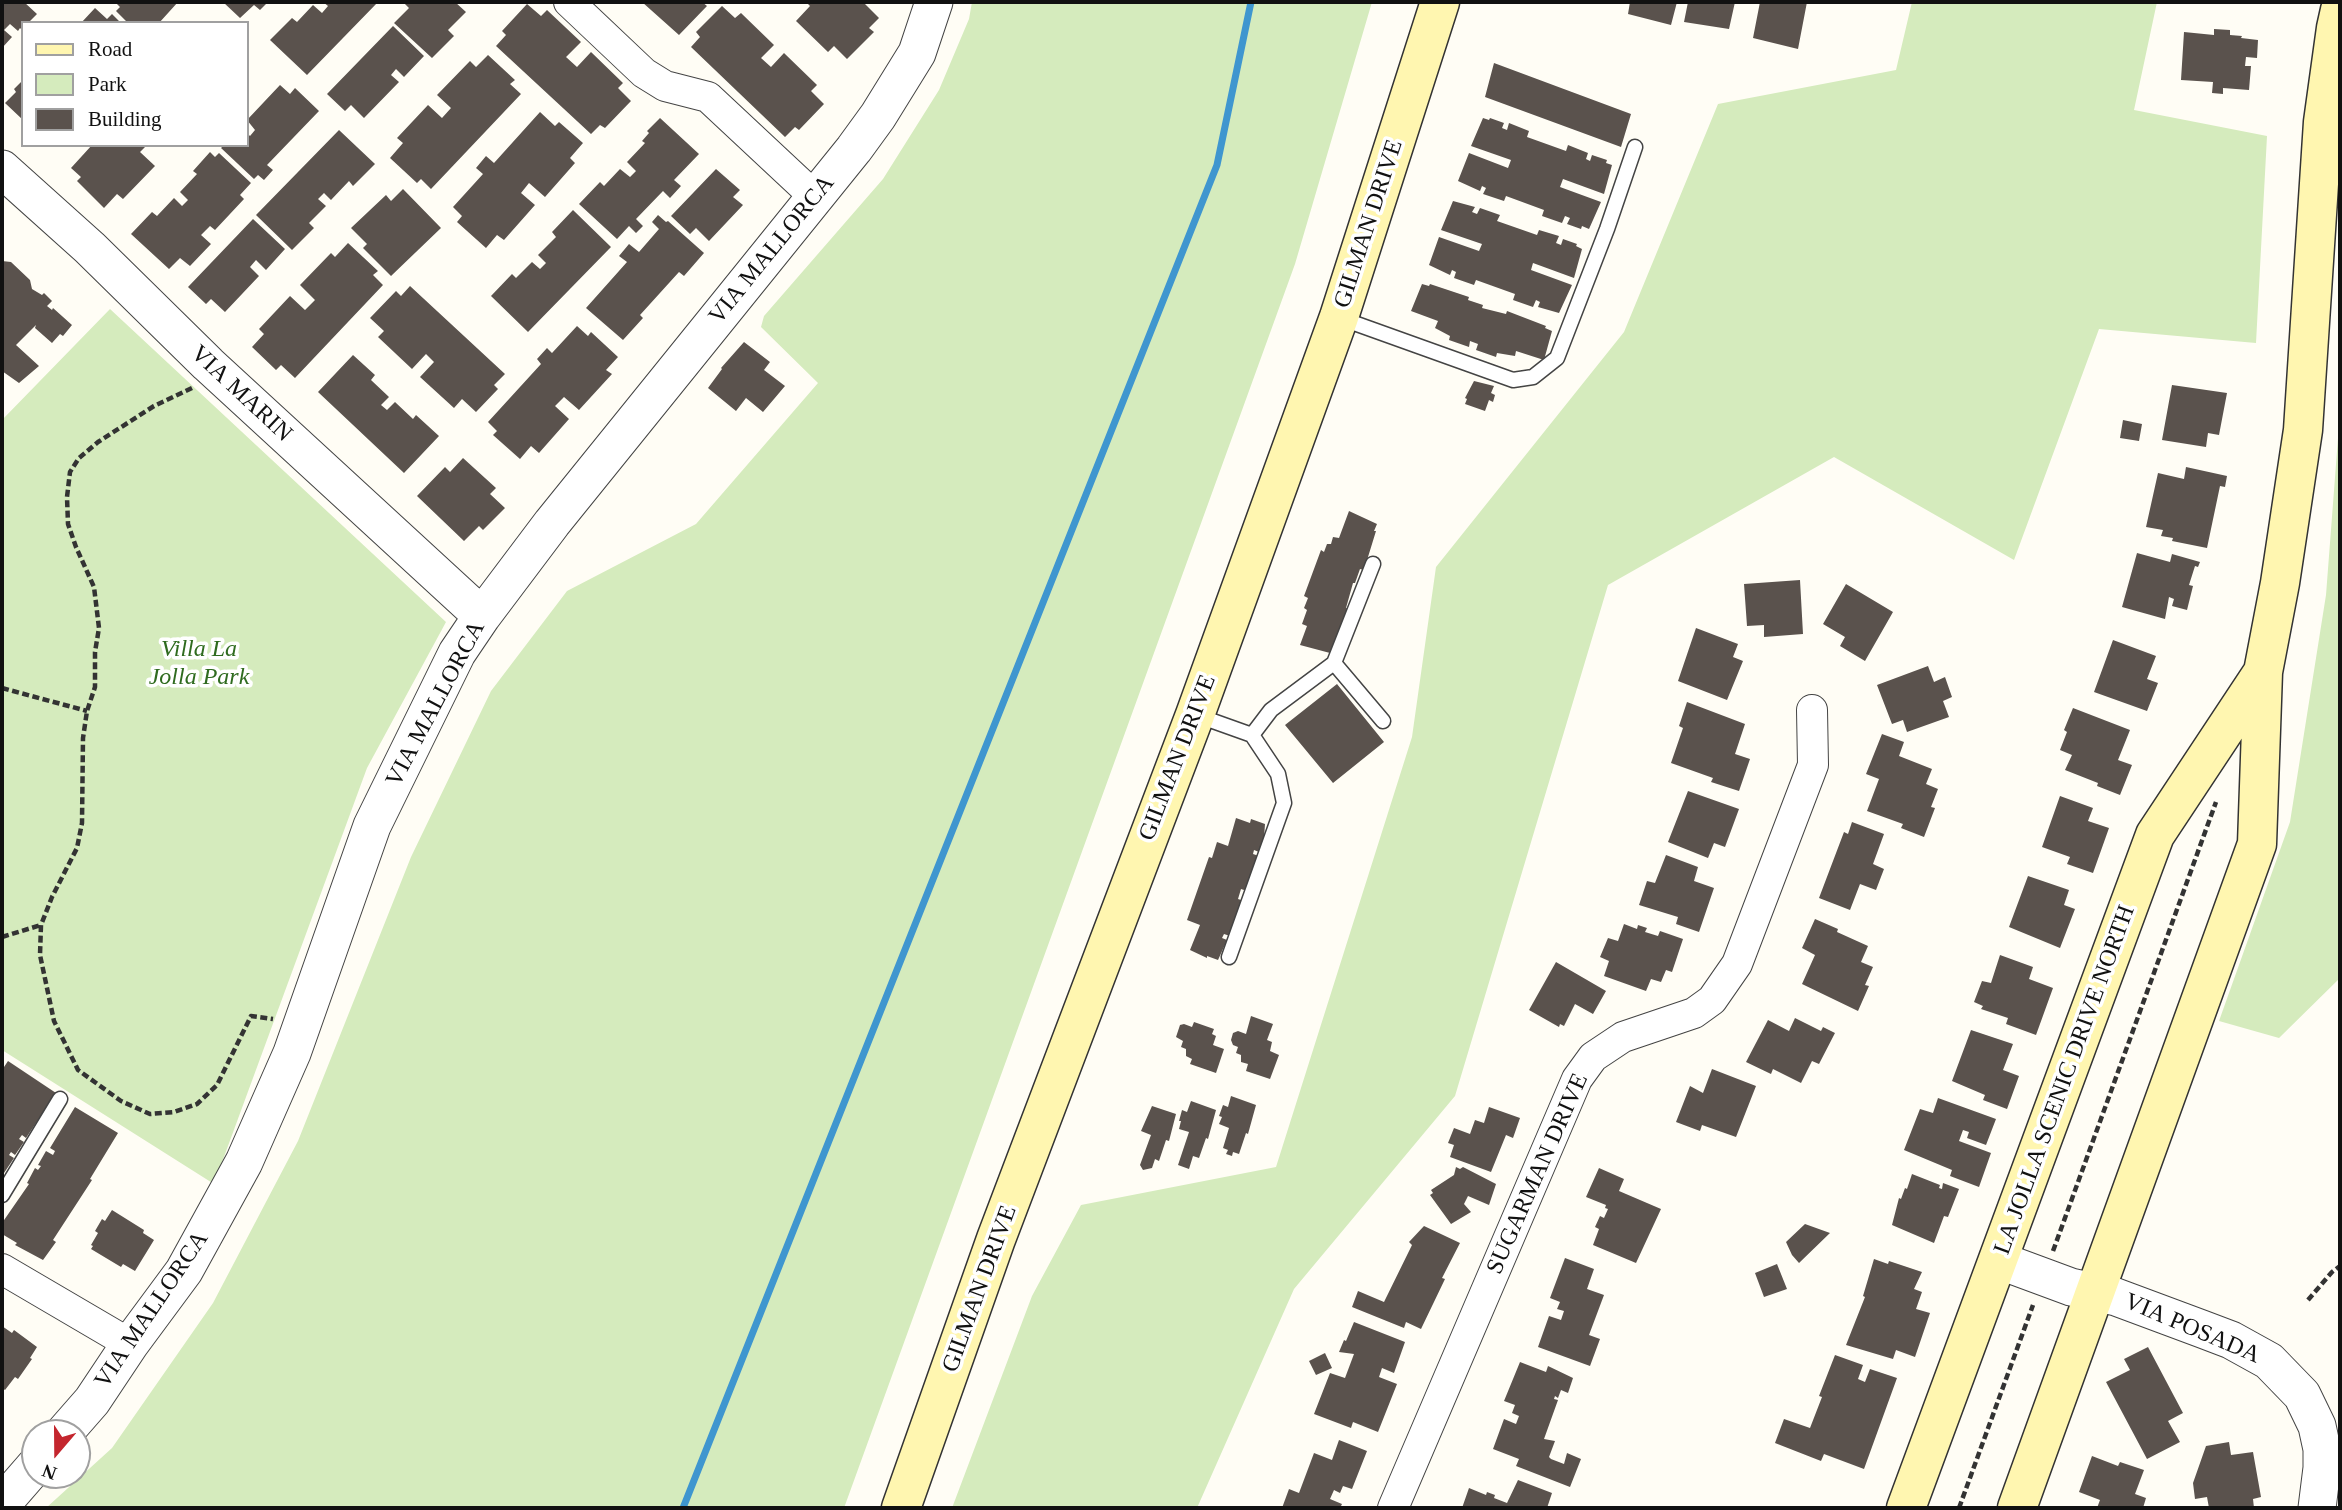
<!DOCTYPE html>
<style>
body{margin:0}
#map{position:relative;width:2342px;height:1510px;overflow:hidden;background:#fffdf5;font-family:Georgia,serif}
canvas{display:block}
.frame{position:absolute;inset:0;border:4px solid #111;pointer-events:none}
.legend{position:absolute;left:21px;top:21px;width:228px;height:126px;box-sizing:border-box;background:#fff;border:2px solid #a0a0a0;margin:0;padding:9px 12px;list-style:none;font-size:21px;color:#111}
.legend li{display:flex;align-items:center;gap:14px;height:35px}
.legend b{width:35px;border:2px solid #a0a0a0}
.north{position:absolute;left:21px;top:1419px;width:70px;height:70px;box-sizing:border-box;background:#fff;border:2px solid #a0a0a0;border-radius:50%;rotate:200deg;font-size:19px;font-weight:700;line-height:28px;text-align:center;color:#111}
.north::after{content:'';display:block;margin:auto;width:24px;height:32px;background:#c4262e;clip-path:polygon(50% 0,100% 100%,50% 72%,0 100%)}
</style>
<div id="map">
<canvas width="2342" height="1510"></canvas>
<div class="frame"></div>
<ul class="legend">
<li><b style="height:9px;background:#fff6b0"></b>Road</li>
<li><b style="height:19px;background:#d5ebbd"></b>Park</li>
<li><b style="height:19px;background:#5a524d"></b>Building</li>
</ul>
<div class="north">N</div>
</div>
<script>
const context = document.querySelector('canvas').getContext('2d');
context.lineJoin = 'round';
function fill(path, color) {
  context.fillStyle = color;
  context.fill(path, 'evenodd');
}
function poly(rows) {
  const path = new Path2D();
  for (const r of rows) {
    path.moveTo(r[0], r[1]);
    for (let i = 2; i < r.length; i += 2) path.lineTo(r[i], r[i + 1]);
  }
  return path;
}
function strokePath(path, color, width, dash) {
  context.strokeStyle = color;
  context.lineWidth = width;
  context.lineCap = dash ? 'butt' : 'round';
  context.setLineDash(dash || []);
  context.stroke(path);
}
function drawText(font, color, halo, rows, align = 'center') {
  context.font = font + ' Georgia,serif';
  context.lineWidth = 7;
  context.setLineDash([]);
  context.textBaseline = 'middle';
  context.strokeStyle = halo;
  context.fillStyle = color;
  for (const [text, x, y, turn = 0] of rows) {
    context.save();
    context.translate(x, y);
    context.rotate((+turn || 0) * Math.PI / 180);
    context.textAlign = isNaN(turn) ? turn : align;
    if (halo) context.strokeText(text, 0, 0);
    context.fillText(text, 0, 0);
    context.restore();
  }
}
const green = poly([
 [972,2,1372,2,1295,264,844,1508,46,1508,112,1448,213,1303,298,1141,411,857,491,691,567,591,696,524,818,383,761,327,764,316,883,179,939,90,969,19],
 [1912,2,2157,2,2134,110,2267,136,2256,343,2099,329,2014,560,1834,457,1608,585,1455,1096,1294,1289,1197,1508,952,1508,1032,1296,1081,1205,1276,1167,1412,737,1436,567,1624,332,1718,104,1896,70],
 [110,309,446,622,367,768,214,1184,2,1050,2,420],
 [2340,412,2340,978,2279,1038,2219,1021,2290,822,2326,595]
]);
const stream = poly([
 [683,1508,1217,165,1251,2]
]);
const building = poly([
 [2,2,24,2,37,14,28,23,23,23,23,31,20,28,18,31,10,24,4,30,12,37,2,48],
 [115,2,178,2,159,23,128,23,116,11,120,7],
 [223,2,268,2,260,10,254,5,240,18],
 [323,2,378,2,307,75,270,40,292,18,297,22,313,5,322,13,328,6],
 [403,2,455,2,466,12,448,30,454,36,432,58,394,23,409,8],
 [642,2,702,2,707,6,679,35],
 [806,2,863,2,879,18,869,28,874,32,847,59,834,46,828,52,796,21,810,6],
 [1630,2,1677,2,1671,25,1628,14],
 [1688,2,1735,2,1729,29,1684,22],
 [1760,2,1807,2,1798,49,1753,38],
 [527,4,541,16,547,10,581,42,566,57,577,67,591,52,623,83,618,88,631,101,605,128,600,125,591,134,496,46,506,35,502,31],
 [722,6,735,18,741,13,774,45,761,58,771,67,784,53,817,85,811,91,824,104,799,130,795,127,785,137,691,47,700,37,696,32],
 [95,8,107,19,112,14,121,23,81,23],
 [393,26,424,56,404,77,396,69,391,75,399,82,364,118,351,105,345,111,327,94],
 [2214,29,2230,30,2230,35,2242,36,2241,38,2258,40,2257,58,2246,57,2245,66,2251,66,2249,90,2223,88,2223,94,2212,93,2213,82,2181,80,2184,32,2214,35],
 [488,55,515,80,510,84,521,94,431,189,421,179,417,183,390,158,403,143,397,138,428,105,442,118,451,108,437,95,470,61,476,67],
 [1494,63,1631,114,1621,147,1485,97],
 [23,80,23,120,5,103,16,92,14,89],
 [280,85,290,94,295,88,319,111,267,165,273,170,264,180,258,175,254,179,221,148,224,145,247,145,247,133,250,136,255,130,247,120],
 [540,112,555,126,559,122,583,143,570,158,575,163,545,197,529,183,521,193,535,205,504,240,497,235,486,248,457,222,462,216,453,207,483,174,476,168,486,156,494,163],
 [660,118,699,154,674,180,681,186,670,198,663,191,636,219,643,226,636,233,629,226,617,239,579,204,600,182,604,186,620,169,630,177,636,171,627,162,645,143,642,141,649,133,647,131],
 [1483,118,1489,120,1490,118,1504,123,1502,128,1507,130,1509,123,1529,131,1527,137,1566,151,1568,145,1588,153,1586,159,1590,161,1592,155,1607,160,1606,163,1612,165,1604,194,1563,179,1560,187,1601,202,1589,229,1582,226,1581,229,1567,224,1570,218,1565,216,1562,223,1542,216,1544,210,1506,196,1504,201,1483,194,1486,188,1482,186,1480,191,1458,181,1469,153,1508,168,1511,160,1471,146],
 [339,130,375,164,353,186,349,181,331,200,324,193,318,199,326,206,309,223,314,228,292,250,256,215],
 [92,145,143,145,145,147,140,152,155,166,123,199,117,194,104,208,77,181,81,177,71,168],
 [210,152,215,157,219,153,251,183,240,195,244,199,215,230,210,226,201,235,211,244,190,266,180,258,169,269,131,234,152,212,157,216,174,198,182,206,188,200,180,192,197,174,193,171],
 [716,169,740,190,733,197,743,205,709,241,696,228,690,234,671,216],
 [403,189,441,228,391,276,363,248,367,244,351,228,386,195,391,201],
 [1453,201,1475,207,1472,212,1477,214,1480,208,1500,215,1497,221,1537,235,1539,230,1559,236,1556,243,1561,245,1563,239,1577,244,1576,246,1582,249,1574,278,1533,263,1531,270,1572,285,1559,313,1538,307,1540,302,1536,300,1533,307,1513,300,1515,294,1476,280,1474,285,1454,278,1456,272,1452,270,1450,275,1429,265,1439,237,1479,251,1482,244,1441,230],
 [573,210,611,247,528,332,491,296,512,274,516,278,532,262,540,269,546,263,538,255,556,237,552,232],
 [658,215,666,222,668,221,704,253,684,276,679,272,640,315,643,318,623,340,586,308,627,262,619,256,629,244,639,252,659,229,652,222],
 [253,219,285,249,266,270,256,260,250,267,259,276,225,312,211,299,206,304,188,287],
 [348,243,378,271,373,275,383,285,295,378,281,365,276,370,252,347,264,334,259,329,290,296,305,310,315,300,300,285,331,253,335,257],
 [2,261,11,262,30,280,32,289,42,295,44,293,52,301,47,306,52,310,53,308,72,325,63,336,60,334,52,343,35,328,36,325,16,345,39,366,19,383,2,371],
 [1422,284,1429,286,1430,284,1469,297,1468,300,1483,305,1482,308,1506,314,1507,311,1546,326,1545,328,1552,331,1544,360,1516,351,1515,356,1497,353,1496,357,1476,350,1478,344,1470,341,1469,347,1449,340,1450,336,1435,328,1438,321,1411,311],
 [410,286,505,374,494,385,498,389,476,412,462,399,454,408,420,377,434,362,426,354,412,369,378,337,384,331,370,318,396,291,401,296],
 [577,326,588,336,591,332,618,357,606,370,612,374,579,410,564,397,555,406,569,419,539,453,531,446,520,459,493,435,497,431,488,422,541,364,537,359,547,348,552,353],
 [744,342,770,362,764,370,785,386,763,412,746,398,736,411,708,388,722,369,721,368],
 [353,355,375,375,371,380,389,397,381,405,387,410,395,402,413,419,416,415,439,436,404,473,318,392],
 [1474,381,1494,386,1491,393,1495,395,1493,402,1489,400,1485,411,1465,404,1467,399,1465,398],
 [2172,385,2227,393,2219,435,2208,433,2206,447,2162,440],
 [2123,420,2142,424,2139,441,2120,438],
 [463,458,496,488,490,494,505,508,483,530,479,526,464,541,417,496,445,467,450,472],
 [2186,467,2227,476,2225,487,2220,486,2207,548,2172,541,2173,538,2161,536,2163,530,2146,527,2158,473,2184,479],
 [1349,511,1377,524,1374,531,1376,531,1364,570,1360,569,1355,583,1353,583,1346,608,1349,609,1330,653,1300,645,1307,626,1302,624,1307,610,1304,608,1308,598,1304,596,1321,550,1324,552,1327,544,1331,544,1333,537,1339,538],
 [2137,553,2170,562,2172,554,2200,562,2198,567,2195,566,2189,585,2193,586,2187,610,2172,606,2174,599,2169,597,2165,619,2122,607],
 [1800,580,1803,634,1764,637,1764,625,1747,626,1744,584],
 [1846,584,1893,612,1865,661,1840,646,1845,637,1823,624],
 [1696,628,1738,644,1733,657,1743,661,1727,700,1678,681],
 [2113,640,2156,656,2147,679,2158,683,2147,711,2094,692],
 [1928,666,1934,682,1945,677,1952,697,1943,701,1949,717,1907,732,1903,720,1892,724,1877,685],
 [1337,684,1384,742,1333,783,1285,725],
 [1687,702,1745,724,1735,754,1750,759,1739,791,1711,782,1713,778,1671,763,1683,728,1679,726],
 [2073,708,2130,730,2118,760,2132,765,2120,795,2097,786,2098,783,2065,770,2072,755,2060,750,2067,732,2064,730],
 [1882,734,1904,742,1899,756,1932,769,1926,784,1938,789,1931,807,1935,808,1924,837,1901,828,1903,824,1867,811,1879,779,1866,774],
 [1688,791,1739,809,1725,847,1714,843,1708,858,1668,842],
 [2060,796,2093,808,2088,821,2109,828,2093,873,2067,864,2070,857,2042,847],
 [1236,818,1250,823,1251,819,1265,824,1264,838,1259,852,1254,850,1253,854,1259,856,1247,891,1241,889,1238,899,1244,901,1230,936,1224,934,1222,938,1227,940,1218,960,1207,956,1207,958,1190,950,1200,925,1187,920,1209,857,1212,858,1217,842,1228,846],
 [1852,822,1884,834,1873,864,1884,869,1876,890,1860,884,1850,910,1819,898,1844,832,1848,834],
 [1666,855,1698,867,1694,881,1714,888,1699,932,1676,924,1678,917,1639,905,1647,881,1655,883],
 [2028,876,2069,890,2064,905,2075,909,2060,948,2009,927],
 [1815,919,1838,929,1837,932,1868,946,1861,962,1873,967,1865,985,1869,986,1858,1011,1802,984,1815,955,1802,948],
 [1624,924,1637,929,1638,925,1647,928,1645,932,1658,936,1660,931,1683,939,1672,972,1666,970,1661,982,1651,979,1646,991,1604,976,1609,961,1600,957,1608,938,1618,941],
 [2000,955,2033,967,2029,979,2053,988,2036,1035,2006,1024,2008,1018,1981,1009,1983,1006,1974,1002,1982,981,1991,983],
 [1556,962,1606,991,1593,1014,1575,1004,1564,1026,1560,1024,1559,1027,1529,1010],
 [1251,1016,1273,1024,1267,1040,1272,1042,1270,1051,1279,1055,1270,1079,1246,1071,1248,1064,1241,1062,1241,1055,1236,1053,1238,1047,1233,1045,1231,1040,1233,1033,1238,1031,1246,1034],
 [1795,1018,1821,1031,1823,1027,1835,1033,1819,1064,1812,1061,1801,1083,1773,1069,1771,1074,1746,1062,1768,1020,1789,1031],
 [1194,1022,1214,1029,1212,1034,1216,1036,1213,1045,1224,1049,1216,1073,1190,1064,1192,1059,1186,1056,1186,1049,1181,1047,1183,1041,1176,1037,1180,1025,1184,1024,1192,1027],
 [1971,1030,2013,1044,2003,1070,2019,1076,2007,1109,1983,1100,1985,1095,1952,1081],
 [8,1061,56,1093,26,1138,22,1135,19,1139,24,1142,15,1155,11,1152,9,1155,14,1158,4,1173,2,1172,2,1070],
 [1712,1069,1756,1086,1736,1137,1702,1125,1700,1131,1676,1122,1690,1086,1703,1093],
 [1231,1096,1256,1105,1248,1134,1246,1133,1239,1154,1233,1152,1232,1156,1226,1154,1228,1150,1223,1148,1229,1128,1219,1124,1222,1117,1219,1116,1223,1105,1228,1107],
 [1938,1098,1996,1119,1986,1145,1967,1138,1969,1132,1963,1130,1959,1141,1991,1153,1979,1187,1950,1176,1952,1170,1904,1150,1920,1109,1933,1113],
 [1191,1101,1216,1110,1208,1139,1206,1138,1199,1158,1193,1156,1189,1169,1178,1165,1189,1132,1179,1129,1181,1121,1179,1121,1182,1110,1187,1112],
 [1152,1106,1176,1114,1169,1141,1166,1140,1159,1161,1155,1159,1152,1168,1143,1170,1140,1165,1151,1135,1141,1131],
 [75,1107,118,1133,90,1179,92,1180,53,1240,56,1242,43,1260,15,1245,17,1243,2,1234,2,1223,29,1184,27,1183,35,1168,38,1170,41,1166,38,1165,46,1151,53,1155,55,1151,50,1148],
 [1489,1107,1520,1118,1513,1138,1506,1135,1491,1172,1450,1157,1454,1145,1448,1143,1454,1128,1470,1134,1475,1120,1484,1123],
 [1456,1167,1460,1169,1463,1167,1496,1184,1489,1205,1468,1196,1464,1204,1471,1212,1451,1224,1430,1195,1433,1193,1431,1190,1454,1175],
 [1599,1168,1624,1179,1619,1191,1661,1209,1636,1263,1593,1245,1599,1229,1595,1227,1600,1216,1604,1218,1608,1209,1605,1208,1606,1205,1586,1197],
 [1912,1174,1940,1185,1939,1188,1942,1189,1943,1183,1959,1189,1948,1217,1944,1216,1934,1243,1892,1225,1899,1198,1901,1199,1905,1188,1907,1189],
 [112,1210,144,1230,143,1233,154,1240,135,1271,123,1264,121,1267,91,1249,93,1246,91,1245,98,1233,95,1231,102,1219,105,1221],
 [1805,1224,1830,1233,1799,1263,1792,1255,1786,1242],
 [1424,1226,1460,1243,1442,1278,1445,1279,1421,1329,1406,1322,1404,1328,1352,1307,1358,1291,1384,1302,1412,1245,1409,1242],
 [1565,1258,1594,1269,1587,1289,1604,1295,1589,1335,1600,1339,1590,1366,1538,1347,1549,1316,1561,1320,1564,1311,1557,1309,1560,1302,1550,1298],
 [1874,1259,1888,1264,1889,1261,1922,1272,1914,1289,1922,1292,1916,1309,1930,1313,1915,1357,1896,1350,1893,1359,1846,1345,1865,1297,1863,1296],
 [1777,1264,1787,1289,1764,1297,1755,1273],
 [1354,1322,1405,1342,1394,1373,1382,1368,1379,1377,1397,1384,1378,1432,1353,1422,1351,1428,1314,1414,1330,1373,1345,1378,1354,1354,1339,1352,1344,1340,1346,1341],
 [2,1326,12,1333,14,1330,37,1347,30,1358,32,1359,18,1379,15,1377,5,1390,2,1388],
 [2148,1347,2183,1413,2168,1421,2180,1442,2147,1459,2106,1382,2130,1370,2124,1359],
 [1325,1353,1332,1368,1316,1375,1309,1361],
 [1835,1355,1863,1365,1858,1379,1865,1382,1870,1369,1897,1378,1864,1469,1824,1454,1821,1461,1775,1443,1784,1419,1810,1428,1822,1397,1819,1396],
 [1520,1362,1546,1372,1548,1366,1573,1378,1568,1393,1561,1390,1558,1398,1555,1396,1554,1399,1558,1400,1544,1439,1555,1441,1549,1457,1551,1459,1564,1464,1567,1453,1581,1459,1570,1487,1516,1466,1519,1459,1493,1449,1504,1419,1516,1424,1519,1416,1512,1413,1515,1405,1504,1401],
 [1339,1440,1367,1451,1352,1489,1343,1486,1340,1493,1334,1490,1330,1499,1342,1504,1340,1508,1282,1508,1289,1489,1299,1493,1314,1453,1332,1460],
 [2229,1442,2231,1455,2253,1452,2261,1497,2253,1499,2254,1508,2209,1508,2207,1497,2195,1499,2193,1483,2206,1446],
 [2092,1456,2118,1466,2120,1462,2144,1470,2135,1494,2146,1498,2143,1508,2097,1508,2100,1500,2079,1492],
 [1518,1480,1552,1493,1547,1508,1462,1508,1469,1488,1486,1495,1487,1492,1495,1495,1494,1498,1507,1503]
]);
const path = poly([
 [192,388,154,406,98,442,79,458,70,472,67,497,68,524,76,547,94,587,99,628,95,652,95,687,87,711,83,738,82,823,77,848,52,897,41,925,40,955,54,1021,78,1070,121,1101,150,1114,174,1112,197,1104,217,1085,251,1016,273,1019],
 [2,688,87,711],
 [2,937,41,925],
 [2053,1251,2216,802],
 [2308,1300,2332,1272,2340,1266],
 [1959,1508,2033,1305]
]);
const service = poly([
 [1340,318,1513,380,1533,377,1557,358,1607,229,1635,147],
 [1334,663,1383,721],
 [1196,715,1252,735,1278,774,1284,803,1229,957],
 [1252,735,1271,710,1334,663,1373,564],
 [2,1195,60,1099]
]);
const minor = poly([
 [569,2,644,73,665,86,708,97,815,197],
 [2,1269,130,1344],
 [1393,1508,1577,1079,1593,1057,1623,1037,1694,1013,1712,1000,1737,964,1813,765,1812,710]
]);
const tertiary = poly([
 [2,169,90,248,208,364,482,616],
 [1998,1260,2071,1287,2116,1297,2202,1329,2231,1340,2269,1361,2302,1395,2317,1426,2322,1449,2322,1468,2317,1508],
 [64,1433,92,1401,130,1344,184,1271,244,1162,292,1053,372,826,457,653,482,616,552,523,854,149,878,116,917,53,934,2],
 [2,1504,35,1466]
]);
const secondary = poly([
 [901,1508,996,1239,1195,715,1339,317,1440,2],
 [1906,1508,2155,835,2263,672],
 [2017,1508,2257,844,2263,672,2280,583,2303,430,2323,122,2336,28,2340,10]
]);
const streetNames = [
 ["GILMAN DRIVE",1369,224,-72],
 ["VIA MALLORCA",772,250,-51],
 ["VIA MARIN",241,394,43],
 ["VIA MALLORCA",436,704,-62],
 ["GILMAN DRIVE",1178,758,-69],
 ["LA JOLLA SCENIC DRIVE NORTH",2065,1080,-70],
 ["SUGARMAN DRIVE",1538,1174,-66],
 ["GILMAN DRIVE",980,1289,-70],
 ["VIA MALLORCA",152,1310,-56],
 ["VIA POSADA",2192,1329,23]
];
const parkNames = [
 ["Villa La",199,650],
 ["Jolla Park",199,678]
];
fill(green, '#d5ebbd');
strokePath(stream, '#3f96cf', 7);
fill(building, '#5a524d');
strokePath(service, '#444', 17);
strokePath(minor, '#444', 32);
strokePath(tertiary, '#444', 39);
strokePath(secondary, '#333', 41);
strokePath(path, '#333', 4.5, [7, 3.5]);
strokePath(service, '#fff', 14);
strokePath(minor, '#fff', 30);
strokePath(tertiary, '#fff', 37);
strokePath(secondary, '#fff6b0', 38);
drawText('24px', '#111', '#fff', streetNames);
drawText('italic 24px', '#2f6b1f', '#fff', parkNames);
</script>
